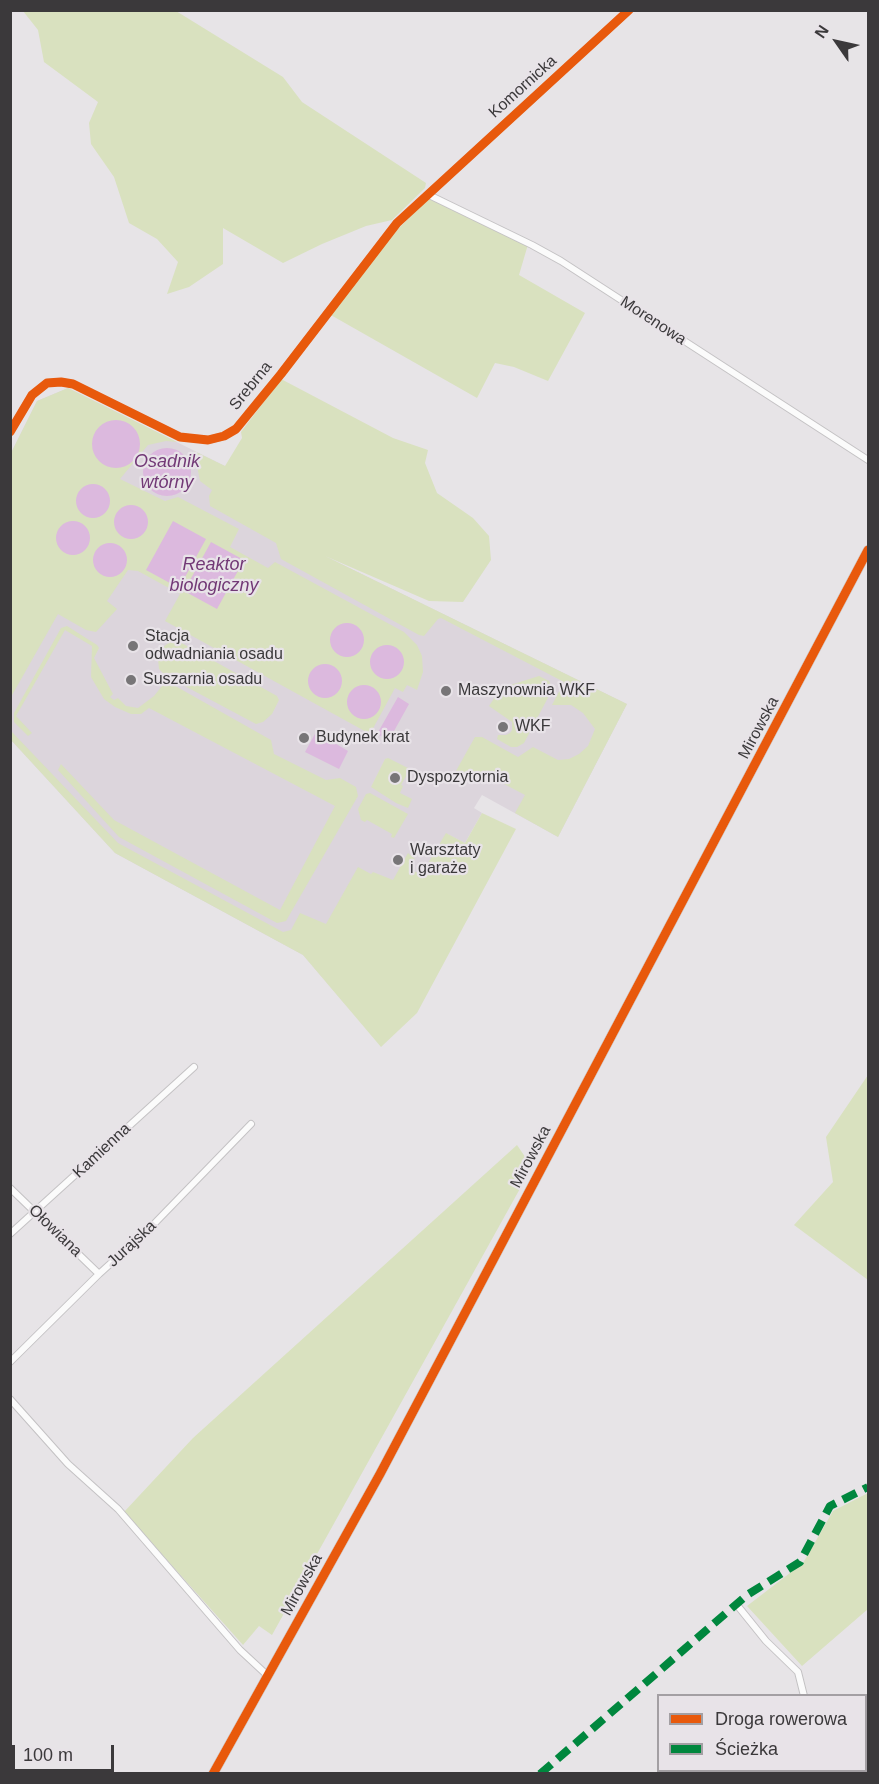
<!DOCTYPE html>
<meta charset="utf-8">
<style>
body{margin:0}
#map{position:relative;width:879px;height:1784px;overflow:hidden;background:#e7e4e7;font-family:Helvetica,sans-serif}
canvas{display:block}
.frame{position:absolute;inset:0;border:12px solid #3b393b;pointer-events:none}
.legend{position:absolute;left:657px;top:1694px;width:210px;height:78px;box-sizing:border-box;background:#e8e3e8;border:2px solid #a39fa3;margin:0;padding:8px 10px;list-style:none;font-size:18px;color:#3b393b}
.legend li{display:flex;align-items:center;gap:12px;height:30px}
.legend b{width:30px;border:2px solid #a39fa3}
.north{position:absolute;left:807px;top:12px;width:60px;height:60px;-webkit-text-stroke:4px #e8e3e8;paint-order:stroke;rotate:304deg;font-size:16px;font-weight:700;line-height:24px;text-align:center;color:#3b393b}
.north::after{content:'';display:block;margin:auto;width:21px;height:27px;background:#3b393b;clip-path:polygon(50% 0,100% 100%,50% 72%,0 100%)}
.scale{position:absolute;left:12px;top:1745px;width:102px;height:27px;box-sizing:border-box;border:3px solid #3b393b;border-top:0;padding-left:8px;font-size:18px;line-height:21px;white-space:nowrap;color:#3b393b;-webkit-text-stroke:4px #e8e3e8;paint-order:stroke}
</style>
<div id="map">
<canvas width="879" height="1784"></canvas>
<div class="frame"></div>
<ul class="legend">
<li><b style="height:8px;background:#e8590c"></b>Droga rowerowa</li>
<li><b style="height:8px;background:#00873e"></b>Ścieżka</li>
</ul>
<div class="north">N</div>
<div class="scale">100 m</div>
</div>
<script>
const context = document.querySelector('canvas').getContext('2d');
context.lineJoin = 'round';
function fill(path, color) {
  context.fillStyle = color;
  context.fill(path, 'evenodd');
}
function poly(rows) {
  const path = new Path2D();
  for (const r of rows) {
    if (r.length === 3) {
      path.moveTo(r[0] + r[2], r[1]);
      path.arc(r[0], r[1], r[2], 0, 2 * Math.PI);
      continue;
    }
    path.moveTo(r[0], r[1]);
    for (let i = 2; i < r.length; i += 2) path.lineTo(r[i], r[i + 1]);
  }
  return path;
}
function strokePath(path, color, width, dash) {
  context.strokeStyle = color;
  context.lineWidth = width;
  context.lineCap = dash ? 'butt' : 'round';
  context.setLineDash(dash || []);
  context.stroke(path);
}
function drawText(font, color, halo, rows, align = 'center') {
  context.font = font + ' Helvetica,sans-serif';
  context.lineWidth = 4.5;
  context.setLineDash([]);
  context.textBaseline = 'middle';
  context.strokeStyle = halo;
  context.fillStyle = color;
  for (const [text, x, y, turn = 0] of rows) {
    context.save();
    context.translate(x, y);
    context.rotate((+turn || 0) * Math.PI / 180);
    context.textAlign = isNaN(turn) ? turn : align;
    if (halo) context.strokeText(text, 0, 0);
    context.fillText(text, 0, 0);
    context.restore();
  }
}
const built = poly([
 [68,388,225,466,276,532,627,704,558,837,482,795,474,808,482,813,465,843,447,834,344,1003,303,955,115,853,11,740,11,453,37,401]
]);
const green = poly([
 [23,11,176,11,283,77,302,102,426,183,425,188,392,220,366,226,322,244,283,263,223,228,223,264,189,287,167,294,178,262,157,239,129,223,114,177,91,144,89,123,98,102,44,62,38,30],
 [433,194,529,241,519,275,585,313,548,381,514,367,495,363,477,398,329,314,388,239],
 [281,379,393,438,428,450,425,463,437,493,473,518,489,536,491,560,463,602,429,601,325,556,627,704,558,837,515,813,525,795,489,776,485,783,462,771,456,781,452,778,475,737,482,737,518,757,533,747,558,760,569,759,579,754,588,746,595,729,583,713,571,705,552,705,564,682,441,618,438,619,424,636,419,635,281,559,276,543,210,506,209,496,212,490,200,481,194,451,225,466,242,438,241,432],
 [68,388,177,442,166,441,148,445,120,479,165,501,178,497,239,529,230,547,268,568,275,562,404,632,417,645,422,656,423,672,417,690,407,685,403,692,395,688,370,734,165,621,180,594,138,571,128,570,107,601,117,609,96,632,86,630,58,614,11,697,11,453,37,401],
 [67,626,97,645,99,648,94,658,113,694,110,697,114,700,118,698,126,706,138,708,154,696,162,686,170,683,271,740,274,754,326,780,340,778,356,787,358,796,286,921,277,923,119,837,58,770,61,764,114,820,280,910,335,806,149,708,141,714,131,714,115,707,104,699,91,677,92,646,65,630,16,716,32,733,28,736,14,722,14,713,61,628],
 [171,641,178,641,277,696,279,700,272,714,263,722,256,724,166,676,159,669,158,659,162,648],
 [539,676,549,681,552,687,551,692,524,743,517,747,511,747,497,739,498,735,506,735,510,733,512,730,512,722,489,706,501,688],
 [12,732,118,843,283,932,291,930,300,913,326,924,358,867,371,874,373,872,393,880,408,853,415,859,409,868,421,875,446,833,465,843,482,813,516,829,417,1013,381,1047,303,955,115,853,11,740],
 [388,758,410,769,401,785,403,786,400,793,412,799,408,808,396,803,371,787,385,759],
 [370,793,408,814,394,838,391,837,392,834,367,820,365,822,361,820,358,809,366,794],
 [868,1075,868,1280,794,1225,833,1182,826,1137],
 [517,1145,532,1167,272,1635,259,1626,243,1645,124,1512,193,1438],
 [868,1493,868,1609,802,1666,747,1606,803,1563,833,1511]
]);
const water = poly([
 [116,444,24],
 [167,472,24],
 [93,501,17],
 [131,522,17],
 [73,538,17],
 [173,521,206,539,179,588,146,570],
 [211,542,244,560,217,609,184,591],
 [110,560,17],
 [347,640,17],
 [387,662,17],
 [325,681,17],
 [364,702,17],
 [398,697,409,704,389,740,377,734],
 [316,732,348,751,339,769,305,752]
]);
const street = poly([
 [429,195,532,245,561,261,868,460],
 [10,432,32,395,47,383,61,382,73,384,180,437,208,440,224,436,236,429,281,374,397,223,629,10],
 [10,1188,99,1274],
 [10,1234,194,1067],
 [10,1362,99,1274,152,1226,251,1124],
 [10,1399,68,1464,118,1509,240,1650,267,1675],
 [737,1605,766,1641,798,1672,804,1696],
 [866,1759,868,1758]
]);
const secondary = poly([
 [213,1774,380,1474,868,550]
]);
const quiet = poly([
 [540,1774,747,1595,800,1562,830,1506,868,1487]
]);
const cycleway = poly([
 [10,432,32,395,47,383,61,382,73,384,180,437,208,440,224,436,236,429,281,374,397,223,629,10],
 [213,1774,380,1474,868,550]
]);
const markers = [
 [133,646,6,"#777577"],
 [131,680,6,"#777577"],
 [446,691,6,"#777577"],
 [503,727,6,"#777577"],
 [304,738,6,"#777577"],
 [395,778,6,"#777577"],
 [398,860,6,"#777577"]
];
const streetNames = [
 ["Komornicka",523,87,-42],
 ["Morenowa",653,321,33],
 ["Srebrna",251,386,-51],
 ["Mirowska",759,728,-62],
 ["Kamienna",102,1151,-43],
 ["Mirowska",531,1157,-62],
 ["Ołowiana",55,1231,44],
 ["Jurajska",132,1244,-43],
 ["Mirowska",302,1585,-61]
];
const poiNames = [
 ["Stacja",145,637],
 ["odwadniania osadu",145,655],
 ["Suszarnia osadu",143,680],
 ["Maszynownia WKF",458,691],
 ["WKF",515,727],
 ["Budynek krat",316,738],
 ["Dyspozytornia",407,778],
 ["Warsztaty",410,851],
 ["i garaże",410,869]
];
const waterNames = [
 ["Osadnik",167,462],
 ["wtórny",167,483],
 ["Reaktor",214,565],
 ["biologiczny",214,586]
];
fill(built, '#dcd5dc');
fill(green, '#d9e1bf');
fill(water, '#dcb9de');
strokePath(street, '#c4c2c4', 8);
strokePath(secondary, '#c4c2c4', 10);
strokePath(street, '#fbfbfb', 6);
strokePath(secondary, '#f3f2f1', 9);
strokePath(quiet, '#00873e', 8, [15, 8]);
strokePath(cycleway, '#e8590c', 9);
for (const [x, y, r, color] of markers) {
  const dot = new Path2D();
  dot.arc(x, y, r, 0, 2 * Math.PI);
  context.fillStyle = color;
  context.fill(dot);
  strokePath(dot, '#e8e3e8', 2);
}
drawText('16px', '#3b393b', '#e8e3e8', streetNames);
drawText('16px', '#3b393b', '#e8e3e8', poiNames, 'left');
drawText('italic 18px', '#723976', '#e8e3e8', waterNames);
</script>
